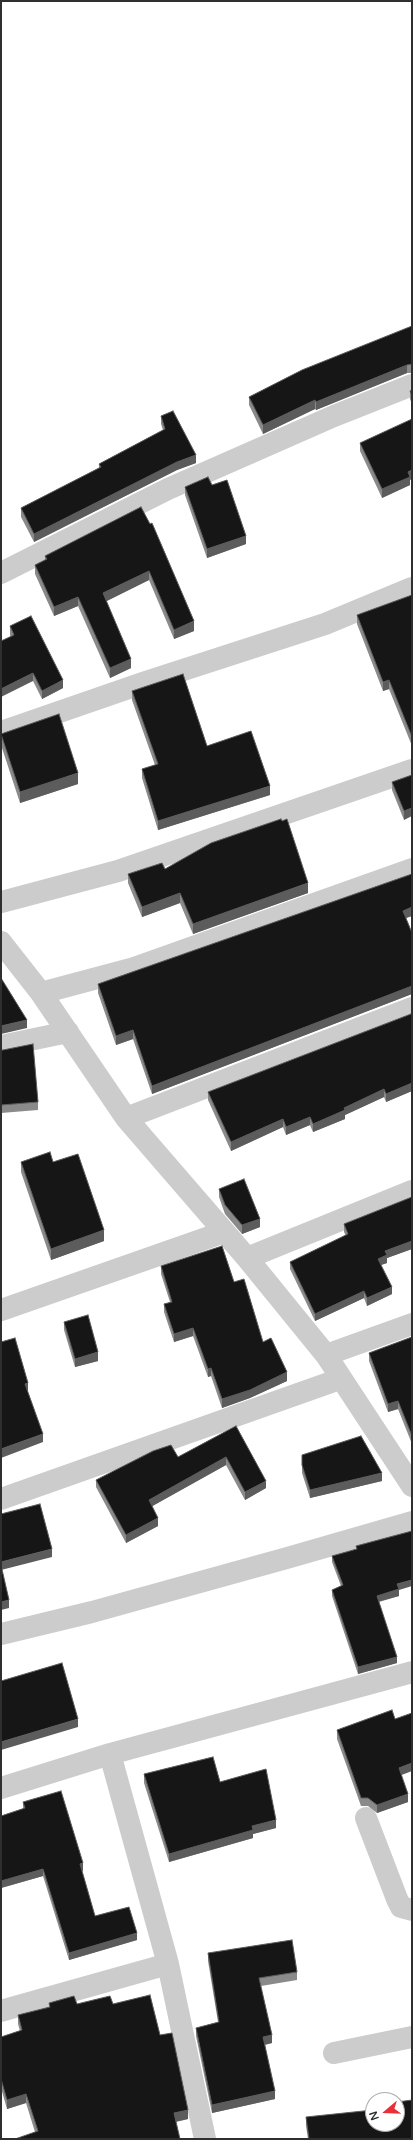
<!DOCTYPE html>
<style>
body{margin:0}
#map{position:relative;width:413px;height:2140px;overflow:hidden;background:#fff;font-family:"Varela Round",sans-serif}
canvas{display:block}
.frame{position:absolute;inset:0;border:2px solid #2f2f2f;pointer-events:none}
.north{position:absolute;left:365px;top:2092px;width:40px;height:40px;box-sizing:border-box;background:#fff;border:1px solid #acacac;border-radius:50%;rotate:251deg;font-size:11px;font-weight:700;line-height:16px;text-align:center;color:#2f2f2f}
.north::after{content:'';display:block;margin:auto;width:14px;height:18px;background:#e73137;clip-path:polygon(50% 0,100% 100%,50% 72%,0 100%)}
</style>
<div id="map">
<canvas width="413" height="2140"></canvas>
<div class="frame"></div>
<div class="north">N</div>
</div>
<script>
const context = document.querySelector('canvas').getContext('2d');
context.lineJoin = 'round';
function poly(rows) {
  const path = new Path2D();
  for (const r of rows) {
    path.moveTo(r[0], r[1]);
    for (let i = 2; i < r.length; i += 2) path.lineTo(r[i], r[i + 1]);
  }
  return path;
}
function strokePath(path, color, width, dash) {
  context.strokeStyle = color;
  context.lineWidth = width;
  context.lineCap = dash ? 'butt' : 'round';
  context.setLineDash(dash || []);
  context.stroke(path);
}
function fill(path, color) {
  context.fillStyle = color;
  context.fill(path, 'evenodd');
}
const street = poly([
 [1,573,168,489,334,416,412,385],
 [1,732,143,683,325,624,412,588],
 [1,902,118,871,412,770],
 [1,942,41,993,126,1118,247,1258,326,1355,412,1486],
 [41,993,131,969,412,869],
 [1,1046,68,1032],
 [126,1118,412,1008],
 [247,1258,412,1191],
 [1,1310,224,1232],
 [326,1355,412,1324],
 [1,1499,340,1379],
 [1,1634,92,1612,287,1558,412,1522],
 [110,1754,168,1964,205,2139],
 [1,1788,110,1754,412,1672],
 [366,1818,397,1899,401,1907,412,1910],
 [1,2011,168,1964],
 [334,2053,412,2037]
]);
const wall = poly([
 [412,326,412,373,407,373,316,410,315,409,263,434,249,405,249,397],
 [412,390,412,404,410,399,410,391],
 [161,416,196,463,177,470,34,542,21,517,21,508,99,468,99,464,163,430,161,424],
 [360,443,410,480,410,485,382,498,360,451],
 [212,485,246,544,207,558,185,495,185,487],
 [141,507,194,631,174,639,149,580,106,601,131,668,110,678,78,606,54,616,35,574,35,565,45,560,45,556],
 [412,595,412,746,389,689,383,691,357,624,357,615],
 [10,626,63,688,42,699,10,635],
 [132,691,207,746,270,795,158,830,142,778,142,769,155,765,132,700],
 [1,734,78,784,20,803,1,745],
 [412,775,404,820,392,790,392,782],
 [165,869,308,893,193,934,180,903,142,917,128,883,128,874],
 [412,874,412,916,406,918,412,933,412,994,152,1094,133,1039,116,1045,98,993,98,984],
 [412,1017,412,1091,386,1102,384,1097,345,1115,345,1119,313,1132,310,1125,286,1135,283,1127,231,1151,208,1100,208,1092],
 [1,1050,38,1102,38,1110,1,1113],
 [21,1162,53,1162,104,1241,51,1260,21,1172],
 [219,1189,260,1227,242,1234,225,1214,219,1197],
 [412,1197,412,1249,387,1258,387,1263,381,1265,392,1294,367,1306,364,1298,315,1321,290,1269,290,1262,346,1236,344,1232,344,1224],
 [161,1266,234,1282,263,1342,287,1381,250,1398,222,1408,211,1376,208,1377,193,1336,174,1342,164,1312,164,1304,170,1302,161,1274],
 [64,1322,98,1361,75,1367,64,1330],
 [412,1337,412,1444,398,1409,388,1412,369,1361,369,1353],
 [236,1426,266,1488,245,1500,226,1465,152,1506,158,1526,126,1543,96,1487,96,1480,178,1457],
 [302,1455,382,1481,310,1498,302,1473],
 [356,1546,399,1590,399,1596,379,1602,397,1663,358,1674,332,1596,332,1590,341,1586,332,1562,332,1556,356,1549],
 [337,1730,401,1775,408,1802,377,1813,368,1806,361,1806,337,1739],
 [144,1774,220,1782,276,1828,253,1834,253,1838,169,1862,144,1783],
 [23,1802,83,1871,82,1871,95,1916,137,1940,69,1960,43,1876,1,1888,1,1816,23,1809],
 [208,1953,297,1972,297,1980,261,1986,272,2043,265,2045,275,2099,212,2113,196,2036,196,2028,218,2022,208,1961],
 [49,2003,77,2004,113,2004,160,2035,188,2119,176,2122,35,2132,26,2103,7,2109,1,2088,1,2037,20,2031,18,2024,18,2015,49,2007],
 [306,2117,412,2139,308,2139,306,2126]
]);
const shadedWall = poly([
 [407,365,407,373,316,410,316,402],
 [315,400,315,409,263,434,263,425],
 [196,455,196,463,177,470,34,542,34,534,177,462],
 [412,470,412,479,410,480,410,485,382,498,382,489,408,472],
 [246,536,246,544,207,558,207,549],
 [149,571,149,580,103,603,103,593],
 [78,597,78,606,54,616,54,607],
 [194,621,194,631,174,639,174,630],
 [131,659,131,668,110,678,110,668],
 [33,673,33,681,1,697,1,689],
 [63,680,63,688,42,699,42,691],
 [389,680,389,689,383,691,383,682],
 [78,773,78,784,20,803,20,792],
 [270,786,270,795,158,830,158,821],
 [412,808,412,816,404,820,404,811],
 [308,883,308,893,193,934,193,924],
 [180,893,180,903,142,917,142,907],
 [412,907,412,916,403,919,403,911],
 [412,986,412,994,152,1094,152,1086],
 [27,1020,27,1028,1,1034,1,1026],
 [133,1030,133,1039,116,1045,116,1036],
 [412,1083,412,1091,386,1102,386,1094],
 [384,1089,384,1097,345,1115,345,1119,313,1132,313,1124,344,1108],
 [310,1117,310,1125,286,1135,286,1127],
 [283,1119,283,1127,231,1151,231,1142],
 [260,1219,260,1227,242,1234,242,1225],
 [104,1230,104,1241,51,1260,51,1249],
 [412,1241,412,1249,387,1258,387,1263,378,1266,378,1259,385,1251],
 [392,1287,392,1294,367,1306,367,1298],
 [364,1291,364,1298,315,1321,315,1314],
 [193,1328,193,1336,174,1342,174,1334],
 [98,1352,98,1361,75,1367,75,1359],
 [211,1368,211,1376,208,1377,208,1369],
 [287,1372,287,1381,250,1398,222,1408,222,1399],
 [28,1383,28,1391,25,1392,25,1384],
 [398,1401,398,1409,388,1412,388,1404],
 [43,1434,43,1442,1,1458,1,1449],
 [226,1457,226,1465,149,1508,149,1500],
 [382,1473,382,1481,310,1498,310,1490],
 [266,1481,266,1488,245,1500,245,1492],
 [158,1518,158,1526,126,1543,126,1535],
 [52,1549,52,1557,1,1570,1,1562],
 [412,1580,412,1586,399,1590,399,1596,377,1602,377,1596,397,1584],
 [9,1600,9,1608,1,1610,1,1602],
 [397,1657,397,1663,358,1674,358,1667],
 [78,1719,78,1727,1,1750,1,1742],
 [412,1763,412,1771,399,1776,399,1768],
 [408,1794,408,1802,377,1813,377,1805],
 [276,1820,276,1828,253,1834,253,1838,169,1862,169,1854,252,1826],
 [83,1863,83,1871,80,1871,80,1864],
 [43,1869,43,1876,1,1888,1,1881],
 [137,1933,137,1940,69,1960,69,1953],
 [272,2035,272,2043,263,2045,263,2037],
 [275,2091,275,2099,212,2113,212,2105],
 [26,2094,26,2103,7,2109,7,2100],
 [188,2110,188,2119,174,2122,174,2113]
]);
const building = poly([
 [412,326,412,364,407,365,316,402,315,400,263,425,249,397,302,370,412,326],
 [412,390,412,396,410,391,412,390],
 [173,411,196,455,177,462,34,534,21,508,101,467,99,464,165,429,161,416,173,411],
 [412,419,412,470,408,472,410,477,382,489,360,443,412,419],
 [208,477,212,485,227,480,246,536,207,549,185,487,208,477],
 [141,507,150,524,152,523,194,621,174,630,149,571,103,593,131,659,110,668,78,597,54,607,35,565,47,559,45,556,141,507],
 [412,595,412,737,389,680,383,682,357,615,412,595],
 [31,616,63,680,42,691,33,673,1,689,1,641,14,635,10,626,31,616],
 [183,674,207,746,251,731,270,786,158,821,142,769,158,764,132,691,183,674],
 [59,714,78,773,20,792,1,734,59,714],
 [412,775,412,808,404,811,392,782,412,775],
 [281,819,282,821,287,819,308,883,193,924,180,893,142,907,128,874,162,863,165,869,211,843,281,819],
 [412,874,412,907,403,911,412,933,412,986,152,1086,133,1030,116,1036,98,984,412,874],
 [1,978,27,1020,1,1026,1,978],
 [411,1014,412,1017,412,1083,386,1094,384,1089,344,1108,345,1110,313,1124,310,1117,286,1127,283,1119,231,1142,208,1092,411,1014],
 [33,1044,38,1102,1,1105,1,1050,3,1050,33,1044],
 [50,1152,53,1162,78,1154,104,1230,51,1249,21,1162,50,1152],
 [244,1179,260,1219,242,1225,225,1205,219,1189,244,1179],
 [412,1197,412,1241,385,1251,387,1255,378,1259,392,1287,367,1298,364,1291,315,1314,290,1262,348,1234,344,1224,412,1197],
 [222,1246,234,1282,244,1279,263,1342,271,1338,287,1372,250,1390,222,1399,211,1368,208,1369,193,1328,174,1334,164,1304,172,1302,161,1266,222,1246],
 [88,1315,98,1352,75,1359,64,1322,88,1315],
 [412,1337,412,1436,398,1401,388,1404,369,1353,412,1337],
 [15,1338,28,1383,25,1384,43,1434,1,1449,1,1342,15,1338],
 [236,1426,266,1481,245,1492,226,1457,149,1500,158,1518,126,1535,96,1480,153,1451,171,1445,178,1457,236,1426],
 [361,1436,382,1473,310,1490,302,1465,302,1455,361,1436],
 [40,1504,52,1549,1,1562,1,1514,40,1504],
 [412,1531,412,1580,397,1584,399,1589,377,1596,397,1657,358,1667,332,1590,343,1585,332,1556,357,1549,356,1546,412,1531],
 [1,1565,9,1600,1,1602,1,1565],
 [62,1663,78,1719,1,1742,1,1681,62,1663],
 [392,1710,395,1719,412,1713,412,1763,399,1768,408,1794,377,1805,368,1798,361,1798,337,1730,392,1710],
 [213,1757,220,1782,266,1769,276,1820,252,1826,253,1830,169,1854,144,1774,213,1757],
 [61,1791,83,1863,80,1864,95,1916,129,1907,137,1933,69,1953,43,1869,1,1881,1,1816,25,1808,23,1802,61,1791],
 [292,1940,297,1972,259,1978,272,2035,263,2037,275,2091,212,2105,196,2028,219,2022,208,1953,292,1940],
 [150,1995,160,2035,172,2033,188,2110,174,2113,180,2139,15,2139,38,2131,26,2094,7,2100,1,2079,1,2037,22,2030,18,2015,50,2007,49,2003,74,1996,77,2004,110,1996,113,2004,150,1995],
 [412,2100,412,2139,309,2139,306,2117,373,2110,373,2124,397,2124,397,2102,412,2100]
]);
strokePath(street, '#ccc', 22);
fill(wall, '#8a8a8a');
fill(shadedWall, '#5c5c5c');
fill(building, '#161616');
strokePath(building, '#5c5c5c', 1);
</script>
